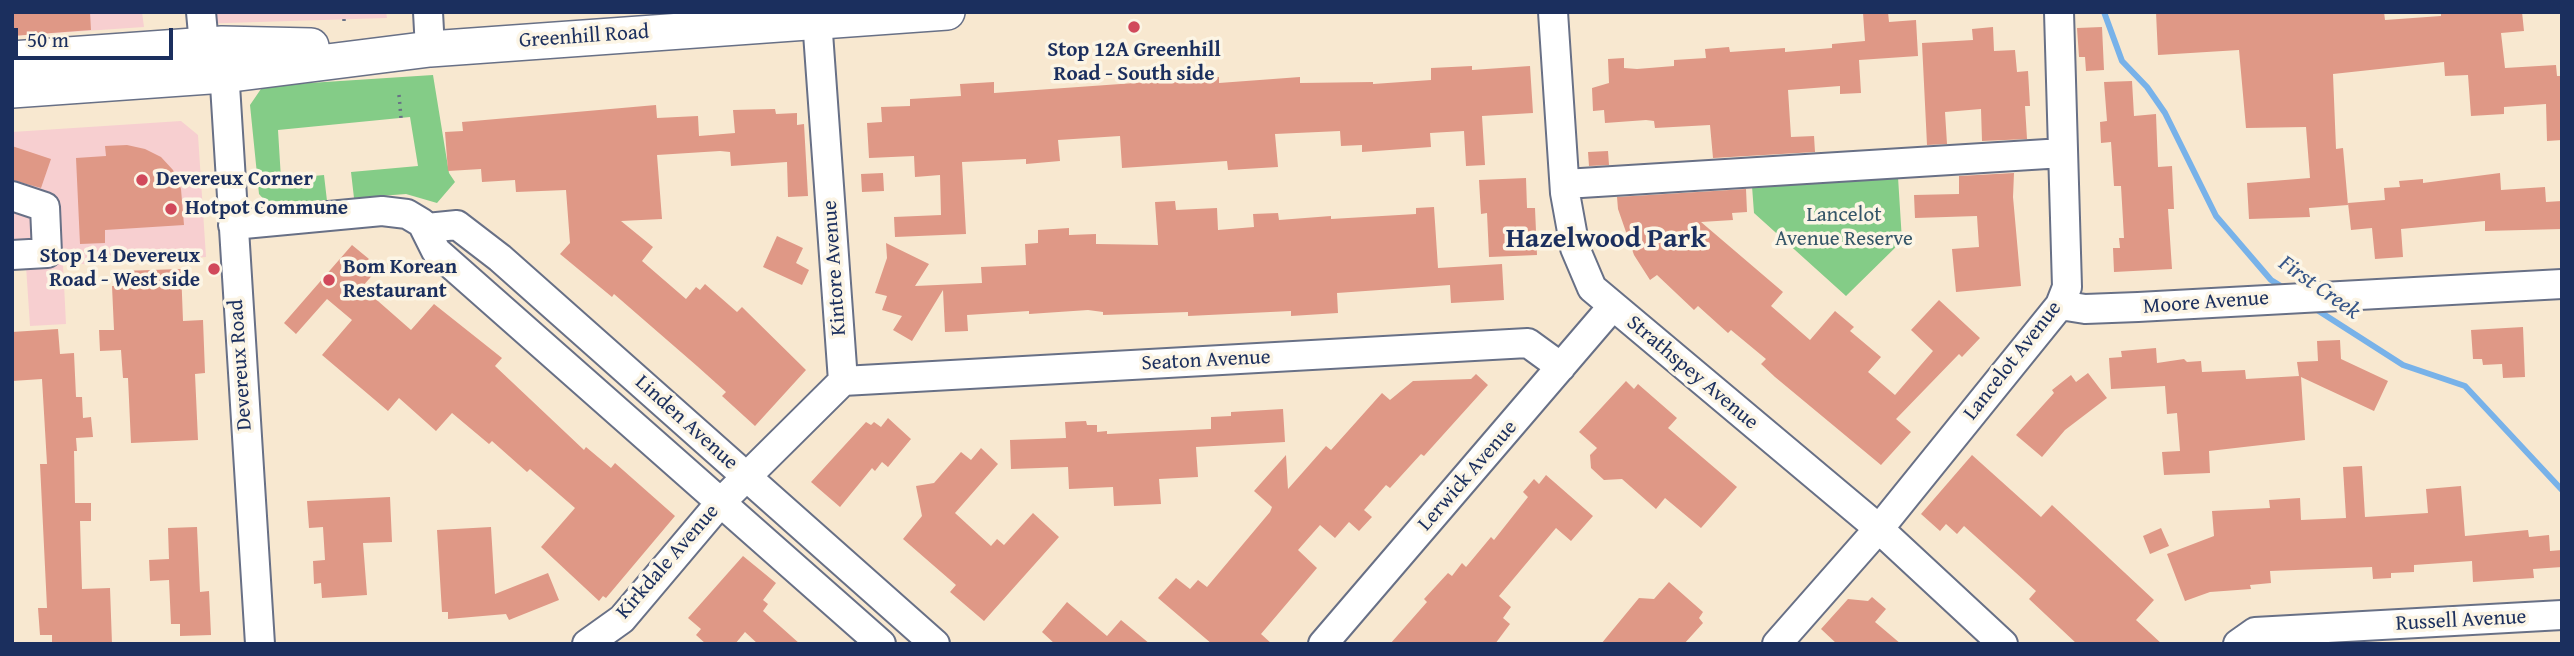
<!DOCTYPE html>
<style>
body{margin:0}
#map{position:relative;width:2574px;height:656px;overflow:hidden;background:#f8e8d0;font-family:"Gentium Book Plus",serif}
canvas{display:block}
.frame{position:absolute;inset:0;border:14px solid #1b2f5e;pointer-events:none}
.scale{position:absolute;left:14px;top:28px;width:159px;height:32px;box-sizing:border-box;border:4px solid #1b2f5e;border-top:0;padding-left:9px;font-size:21px;line-height:24px;white-space:nowrap;color:#1b2f5e;-webkit-text-stroke:5px #fcf5e5;paint-order:stroke}
</style>
<div id="map">
<canvas width="2574" height="656"></canvas>
<div class="frame"></div>
<div class="scale">50 m</div>
</div>
<script>
const context = document.querySelector('canvas').getContext('2d');
context.lineJoin = 'round';
function fill(path, color) {
  context.fillStyle = color;
  context.fill(path, 'evenodd');
}
function poly(rows) {
  const path = new Path2D();
  for (const r of rows) {
    path.moveTo(r[0], r[1]);
    for (let i = 2; i < r.length; i += 2) path.lineTo(r[i], r[i + 1]);
  }
  return path;
}
function strokePath(path, color, width, dash) {
  context.strokeStyle = color;
  context.lineWidth = width;
  context.lineCap = dash ? 'butt' : 'round';
  context.setLineDash(dash || []);
  context.stroke(path);
}
function drawText(font, color, halo, rows, align = 'center') {
  context.font = font + ' "Gentium Book Plus",serif';
  context.lineWidth = 7;
  context.setLineDash([]);
  context.textBaseline = 'middle';
  context.strokeStyle = halo;
  context.fillStyle = color;
  for (const [text, x, y, turn = 0] of rows) {
    context.save();
    context.translate(x, y);
    context.rotate((+turn || 0) * Math.PI / 180);
    context.textAlign = isNaN(turn) ? turn : align;
    if (halo) context.strokeText(text, 0, 0);
    context.fillText(text, 0, 0);
    context.restore();
  }
}
const built = poly([
 [12,12,142,12,144,27,12,36],
 [193,12,386,12,387,18,194,24],
 [181,121,198,135,206,257,63,265,66,324,30,326,26,266,12,267,12,132]
]);
const green = poly([
 [433,75,449,173,455,182,437,203,406,194,354,198,351,172,418,166,410,117,278,130,281,179,324,175,327,201,281,205,267,203,259,194,250,105,263,86],
 [1898,177,1902,241,1846,296,1754,213,1752,186]
]);
const stream = poly([
 [2104,12,2122,61,2147,87,2165,113,2216,216,2271,280,2284,288],
 [2314,308,2403,365,2465,386,2562,490]
]);
const building = poly([
 [12,12,90,12,91,30,12,36],
 [1888,12,1889,22,1916,20,1918,56,1859,60,1861,93,1840,94,1840,86,1788,90,1791,137,1814,136,1815,152,1713,158,1710,125,1655,128,1654,121,1646,120,1605,123,1604,110,1593,111,1592,88,1609,83,1608,59,1624,58,1624,68,1637,69,1674,66,1674,60,1706,58,1705,49,1729,47,1730,52,1785,48,1785,52,1832,48,1832,44,1865,41,1863,13],
 [2156,12,2384,12,2385,20,2441,16,2441,12,2522,12,2524,31,2501,33,2505,68,2556,65,2557,76,2562,76,2562,140,2547,141,2546,104,2504,107,2504,114,2471,116,2468,75,2445,76,2444,62,2333,74,2336,149,2343,148,2348,205,2309,208,2310,217,2249,219,2247,183,2310,178,2306,127,2246,128,2239,50,2158,55],
 [1993,27,1994,51,2015,50,2017,72,2028,71,2030,106,2025,106,2027,139,1982,141,1981,109,1945,112,1947,144,1927,145,1922,43,1973,40,1972,29],
 [2102,27,2104,70,2086,71,2085,57,2079,57,2077,28],
 [1472,66,1472,70,1530,66,1533,113,1482,116,1485,165,1466,166,1464,131,1430,133,1431,147,1362,152,1362,145,1341,146,1340,131,1275,134,1278,167,1228,170,1227,161,1122,168,1120,136,1058,140,1060,161,1026,164,1026,159,962,162,966,234,895,237,894,217,941,215,940,175,915,177,914,156,869,158,867,123,882,122,881,107,910,106,910,99,961,96,960,84,994,82,994,93,1219,77,1219,83,1300,77,1300,83,1373,82,1373,84,1431,80,1431,68],
 [2132,81,2134,116,2156,114,2158,167,2172,166,2174,209,2168,209,2172,269,2114,272,2113,248,2120,248,2119,238,2124,238,2121,186,2114,186,2111,142,2101,143,2100,122,2107,121,2104,82],
 [656,105,657,118,698,116,699,136,735,133,733,110,775,109,776,114,797,113,797,125,804,124,808,196,788,197,787,162,731,166,730,152,720,151,657,155,662,219,621,221,653,247,642,261,686,299,696,287,700,290,705,284,737,312,742,307,806,370,755,426,722,396,726,392,697,366,614,294,612,297,560,254,570,243,566,190,516,192,515,180,482,182,481,169,448,171,445,132,463,131,462,122],
 [127,145,145,149,161,157,173,170,181,189,184,225,105,230,105,243,80,244,76,158,106,156,105,146],
 [12,146,51,159,41,188,12,180],
 [1608,151,1609,165,1589,166,1588,152],
 [883,173,884,191,862,192,861,174],
 [2014,173,2013,197,2021,286,1956,292,1952,249,1979,247,1977,216,1915,218,1914,195,1959,194,1959,176],
 [2500,173,2501,190,2545,187,2546,202,2562,201,2562,229,2485,231,2485,221,2401,229,2403,257,2375,259,2372,228,2351,230,2348,203,2385,200,2384,188,2400,187,2399,181,2423,179,2423,183],
 [1526,178,1527,208,1535,208,1537,255,1489,257,1487,213,1481,214,1479,180],
 [1746,189,1747,212,1732,213,1733,220,1701,222,1783,292,1771,306,1810,340,1835,311,1854,327,1850,331,1881,357,1868,372,1895,395,1933,351,1911,330,1939,300,1980,338,1962,357,1959,354,1896,419,1911,432,1881,465,1775,377,1761,364,1766,359,1731,330,1728,333,1698,306,1694,310,1657,275,1650,280,1634,255,1618,209,1617,197],
 [1175,201,1176,210,1217,208,1218,230,1254,227,1253,214,1278,213,1279,220,1331,216,1331,219,1416,214,1416,208,1434,207,1438,268,1502,264,1504,300,1451,303,1450,285,1337,293,1338,313,1291,316,1291,311,1188,316,1188,312,1103,315,1103,312,1088,310,1029,314,1029,311,967,315,968,331,945,332,943,290,912,341,893,330,902,316,882,310,887,296,875,293,887,258,886,243,929,264,915,286,982,283,981,267,1026,265,1025,244,1038,243,1038,230,1069,228,1069,235,1096,234,1096,244,1158,245,1155,202],
 [777,236,803,248,796,263,809,270,802,285,763,267],
 [352,245,369,259,365,262,376,271,362,287,411,330,434,304,502,358,495,366,584,450,586,447,611,468,615,463,675,516,606,598,603,596,599,601,541,547,575,508,530,469,527,472,492,441,489,444,452,413,436,431,399,398,388,411,322,355,352,320,327,299,296,334,284,323],
 [181,269,183,321,203,320,205,373,195,374,198,440,131,443,128,378,123,378,121,350,100,351,99,330,114,330,112,286,123,286,122,271],
 [2523,327,2525,377,2503,378,2502,364,2483,365,2482,359,2473,359,2471,330],
 [58,329,60,354,74,353,76,397,82,397,83,418,91,417,93,437,76,438,77,451,74,451,75,503,91,503,91,521,80,521,82,589,110,588,112,644,52,644,52,635,40,635,38,608,47,608,40,464,47,464,42,379,12,381,12,332],
 [2340,340,2341,359,2388,381,2374,411,2301,377,2305,440,2209,451,2210,473,2164,475,2162,452,2180,451,2177,413,2167,414,2165,386,2111,389,2109,358,2122,357,2121,351,2156,348,2157,363,2184,359,2187,362,2201,361,2202,372,2245,370,2246,379,2299,376,2297,362,2318,361,2317,341],
 [2088,373,2107,398,2065,430,2042,457,2016,435,2054,393,2052,390,2071,375,2076,382],
 [1476,374,1488,385,1424,456,1421,454,1390,488,1386,485,1364,510,1372,517,1359,531,1349,522,1335,538,1320,525,1298,550,1317,568,1261,634,1272,644,1212,644,1158,598,1176,578,1190,589,1198,580,1207,587,1270,512,1272,507,1254,491,1286,455,1288,489,1326,446,1331,450,1382,393,1390,400,1413,381,1471,379],
 [1626,381,1634,389,1638,384,1677,418,1668,428,1737,487,1701,528,1665,498,1656,509,1622,479,1604,480,1591,468,1590,455,1597,448,1579,432],
 [1283,409,1285,442,1196,447,1198,477,1159,479,1161,504,1114,506,1113,487,1069,489,1068,467,1011,469,1010,440,1066,438,1065,422,1086,421,1087,425,1097,425,1097,432,1107,431,1107,434,1211,429,1211,417,1231,416,1231,412],
 [888,418,911,439,888,467,882,462,875,471,872,468,840,507,811,482,866,422,871,425,874,422,881,427],
 [981,448,998,464,955,513,991,546,997,539,1004,545,1033,513,1059,537,984,621,950,592,956,585,903,539,922,516,916,486,934,483,961,452,971,460],
 [1972,455,2041,517,2052,505,2154,600,2136,620,2162,644,2077,644,2029,599,2036,591,1964,526,1957,534,1946,524,1940,531,1921,514],
 [2362,466,2365,517,2428,513,2426,489,2461,486,2465,536,2528,530,2529,537,2549,535,2550,551,2562,550,2562,567,2533,569,2534,578,2473,582,2472,561,2414,565,2414,572,2391,573,2391,578,2373,579,2372,567,2270,571,2271,583,2250,585,2251,589,2210,592,2185,601,2167,554,2214,536,2212,511,2270,508,2269,500,2300,498,2301,520,2346,518,2343,467],
 [1546,475,1593,516,1571,541,1556,528,1499,596,1511,607,1503,618,1510,624,1495,644,1390,644,1427,602,1424,599,1448,573,1452,576,1462,563,1466,567,1491,537,1494,540,1528,497,1523,492,1534,479,1539,484],
 [390,497,392,542,363,543,367,595,322,598,321,583,314,584,313,561,325,560,323,527,309,528,307,501],
 [197,527,200,592,209,591,211,635,180,636,180,624,171,624,169,580,150,581,149,560,169,559,168,528],
 [491,527,495,594,548,573,559,600,509,620,506,614,448,619,448,612,442,612,437,530],
 [2161,528,2169,546,2150,554,2143,536],
 [743,556,776,583,763,600,768,604,763,611,800,644,758,644,745,632,735,644,706,644,696,635,701,629,688,618],
 [1669,582,1703,612,1699,618,1703,623,1684,644,1601,644,1639,598,1654,599],
 [1872,597,1886,609,1875,622,1901,644,1837,644,1821,629,1848,599,1868,601],
 [1067,602,1107,636,1121,620,1150,644,1055,644,1042,632]
]);
const path = poly([
 [344,12,344,22],
 [399,95,401,118]
]);
const minor = poly([
 [201,12,204,45],
 [428,12,430,49],
 [1553,12,1565,193,1575,248,1592,288,1878,528,2003,644],
 [223,53,260,644],
 [1565,184,2063,153],
 [12,196,45,207,47,253,12,255],
 [233,225,382,211,407,214,422,223,436,251,881,644],
 [427,228,457,225,500,258,935,644],
 [2060,305,2085,309,2138,307,2562,284],
 [843,381,1528,343,1561,367],
 [587,644,622,619,720,503,843,381,817,19],
 [1323,644,1612,307],
 [1777,644,1887,519,2060,305,2067,287,2059,12],
 [2238,644,2255,632,2562,615]
]);
const major = poly([
 [12,59,222,44,311,46],
 [12,90,224,75,430,49,947,12]
]);
const markers = [
 [1134,27,7,"#d1495b"],
 [142,180,7,"#d1495b"],
 [171,209,7,"#d1495b"],
 [214,269,7,"#d1495b"],
 [329,280,7,"#d1495b"]
];
const streetNames = [
 ["Greenhill Road",584,37,-4],
 ["Kintore Avenue",835,268,-94],
 ["Moore Avenue",2206,303,-4],
 ["Seaton Avenue",1206,361,-3],
 ["Lancelot Avenue",2013,361,-52],
 ["Devereux Road",241,365,-94],
 ["Strathspey Avenue",1692,373,40],
 ["Linden Avenue",686,423,42],
 ["Lerwick Avenue",1468,476,-49],
 ["Kirkdale Avenue",668,562,-49],
 ["Russell Avenue",2461,621,-3]
];
const poiNames = [
 ["Stop 12A Greenhill",1134,51,"center"],
 ["Road - South side",1134,75,"center"],
 ["Devereux Corner",156,180],
 ["Hotpot Commune",185,209],
 ["Stop 14 Devereux",200,257,"right"],
 ["Road - West side",200,281,"right"],
 ["Bom Korean",343,268],
 ["Restaurant",343,292]
];
const parkNames = [
 ["Lancelot",1844,216],
 ["Avenue Reserve",1844,240]
];
const waterNames = [
 ["First Creek",2319,288,35]
];
const districtNames = [
 ["Hazelwood Park",1606,240]
];
fill(built, '#f7cfd0');
fill(green, '#84cc87');
strokePath(stream, '#78b2e9', 6);
fill(building, '#df9886');
strokePath(minor, '#687086', 32);
strokePath(major, '#687086', 38);
strokePath(path, '#687086', 3.5, [2, 5]);
strokePath(minor, '#fff', 28);
strokePath(major, '#fff', 35);
for (const [x, y, r, color] of markers) {
  const dot = new Path2D();
  dot.arc(x, y, r, 0, 2 * Math.PI);
  context.fillStyle = color;
  context.fill(dot);
  strokePath(dot, '#fcf5e5', 2.5);
}
drawText('21px', '#1b2f5e', '#fcf5e5', streetNames);
drawText('bold 21px', '#1b2f5e', '#fcf5e5', poiNames, 'left');
drawText('21px', '#355668', '#fcf5e5', parkNames);
drawText('italic 23px', '#375688', '#fcf5e5', waterNames);
drawText('bold 28px', '#1b2f5e', '#fcf5e5', districtNames);
</script>
